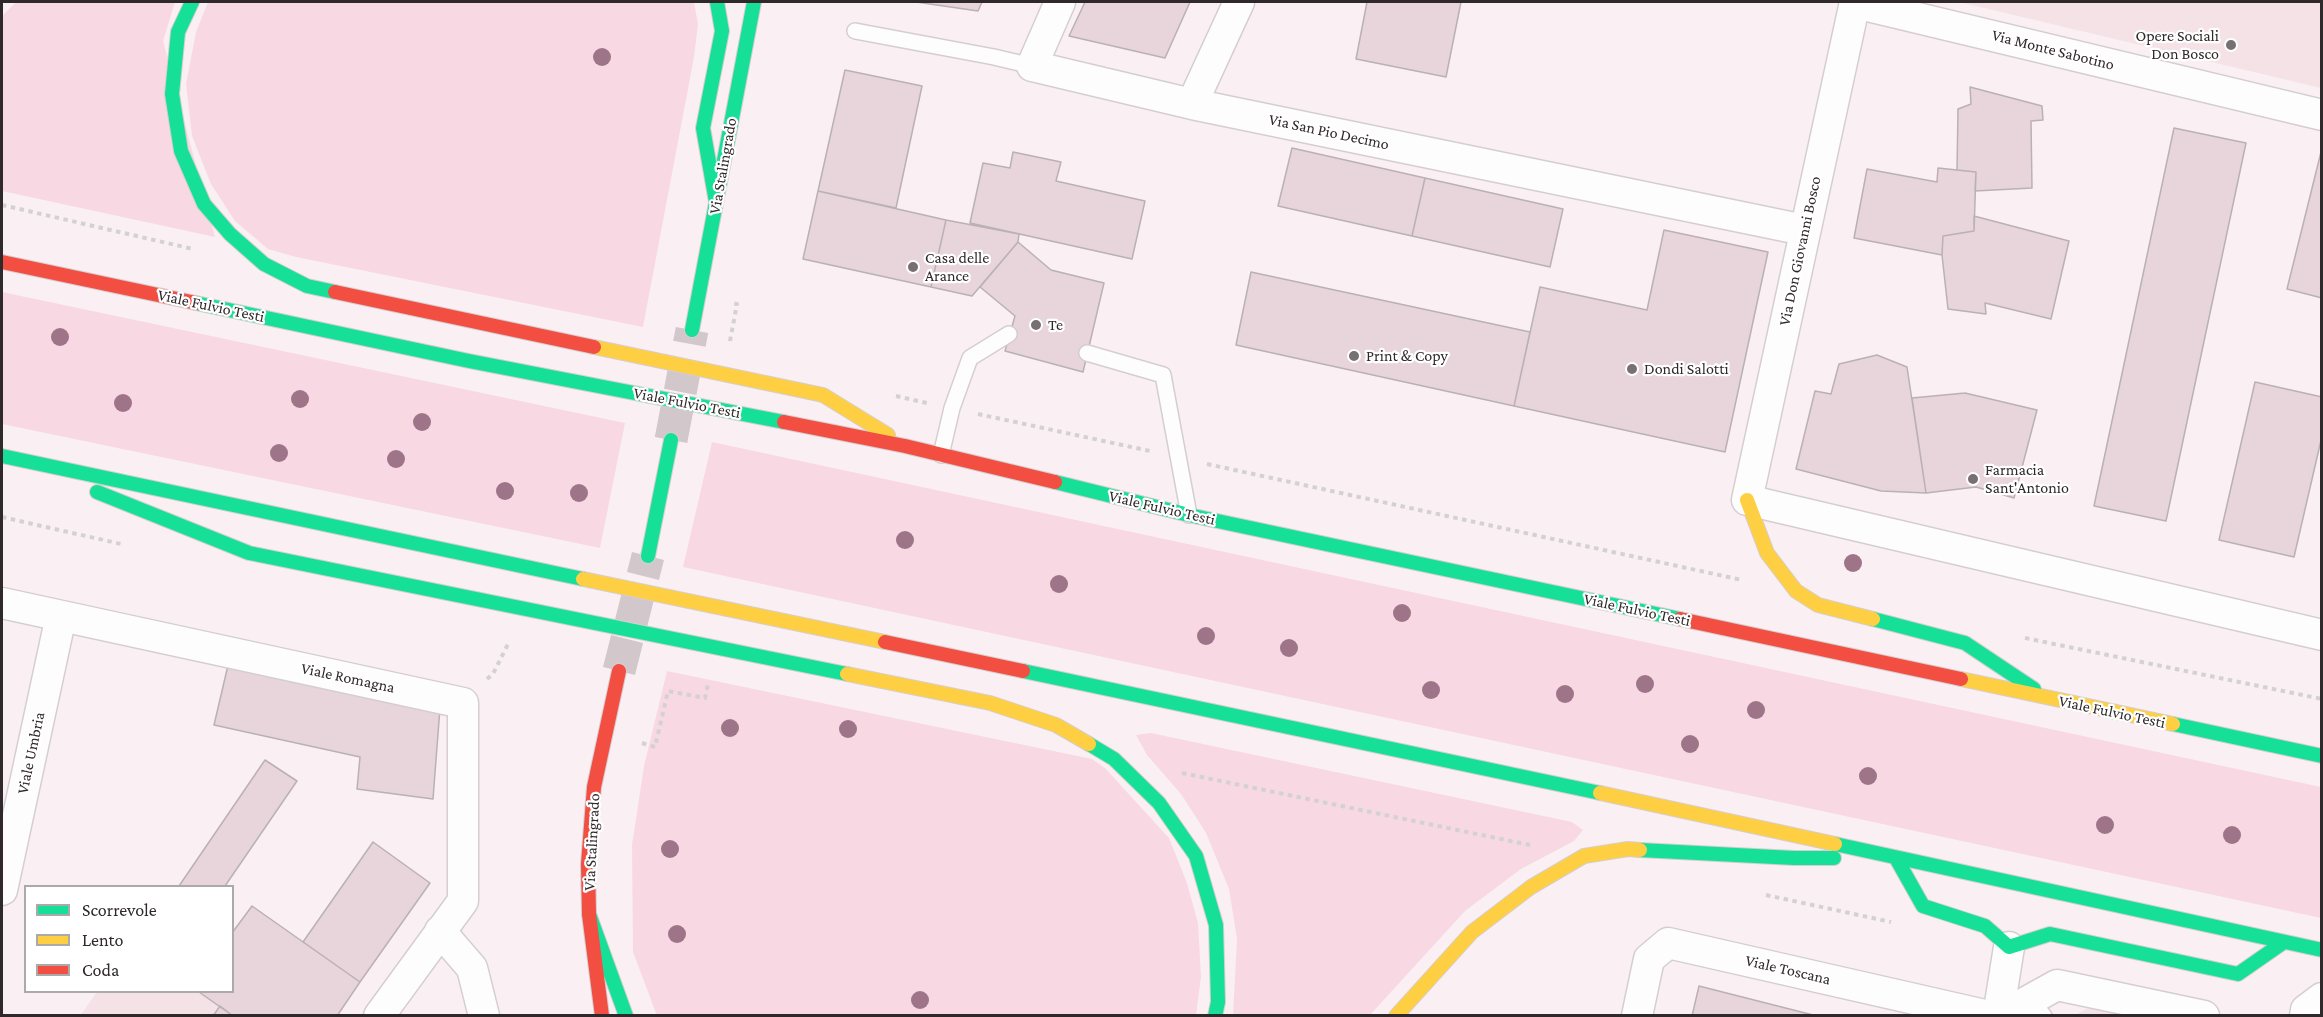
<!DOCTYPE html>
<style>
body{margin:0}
#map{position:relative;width:2323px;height:1017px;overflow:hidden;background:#faf0f3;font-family:"Crimson Pro",serif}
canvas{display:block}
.frame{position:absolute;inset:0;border:3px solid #30292b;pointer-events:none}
.legend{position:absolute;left:24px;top:885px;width:210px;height:108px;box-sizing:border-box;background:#fff;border:2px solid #aca9aa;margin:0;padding:8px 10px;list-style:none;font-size:18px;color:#30292b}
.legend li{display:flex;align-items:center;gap:12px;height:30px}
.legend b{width:30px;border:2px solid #aca9aa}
</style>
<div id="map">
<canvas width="2323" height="1017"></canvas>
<div class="frame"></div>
<ul class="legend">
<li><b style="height:8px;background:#16e098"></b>Scorrevole</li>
<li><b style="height:8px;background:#ffcf43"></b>Lento</li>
<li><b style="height:8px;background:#f24e42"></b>Coda</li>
</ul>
</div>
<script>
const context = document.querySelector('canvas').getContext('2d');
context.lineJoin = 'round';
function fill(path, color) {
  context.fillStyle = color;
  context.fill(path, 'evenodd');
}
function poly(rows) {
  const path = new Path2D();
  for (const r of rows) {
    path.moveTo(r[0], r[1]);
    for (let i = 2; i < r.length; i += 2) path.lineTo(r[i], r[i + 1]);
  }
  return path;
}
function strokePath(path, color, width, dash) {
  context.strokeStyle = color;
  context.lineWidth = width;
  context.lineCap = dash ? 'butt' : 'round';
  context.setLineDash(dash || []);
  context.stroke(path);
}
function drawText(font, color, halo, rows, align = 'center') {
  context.font = font + ' "Crimson Pro",serif';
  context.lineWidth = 4.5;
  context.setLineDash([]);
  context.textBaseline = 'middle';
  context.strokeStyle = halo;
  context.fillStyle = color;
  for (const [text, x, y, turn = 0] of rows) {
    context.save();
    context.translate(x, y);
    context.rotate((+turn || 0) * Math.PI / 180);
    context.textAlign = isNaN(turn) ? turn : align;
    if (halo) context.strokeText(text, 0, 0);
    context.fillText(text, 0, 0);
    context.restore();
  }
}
const built = poly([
 [1959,2,2321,2,2321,88],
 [97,992,199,992,233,1015,80,1016],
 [2097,1004,2148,1016,2072,1016]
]);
const green = poly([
 [16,2,175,2,163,41,215,237,2,191,2,16],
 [208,2,694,2,698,24,694,57,643,327,296,257,268,249,235,221,211,184,192,136,186,84,196,32],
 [2,292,625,423,600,548,2,424],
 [712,442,2321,787,2321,918,683,567],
 [667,671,1092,759,1105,768,1169,838,1187,883,1198,923,1201,977,1196,1015,657,1016,633,952,632,845,644,766],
 [1151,733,1572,822,1583,830,1574,841,1521,869,1465,911,1370,1015,1233,1015,1237,939,1229,889,1206,833,1181,794,1147,755,1136,735]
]);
const building = poly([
 [916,2,982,2,978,11,916,2],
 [1085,2,1190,2,1165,58,1069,36,1085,2],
 [1367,2,1461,2,1446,77,1356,59,1367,2],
 [845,70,922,86,896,208,818,191,845,70],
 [1970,87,2042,106,2043,120,2031,121,2032,188,1975,191,1976,172,1957,170,1958,109,1971,104,1970,87],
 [2174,128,2246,143,2166,521,2094,506,2174,128],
 [1292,148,1425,178,1412,236,1278,206,1292,148],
 [1013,152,1061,162,1056,181,1145,201,1132,259,970,223,983,163,1010,168,1013,152],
 [2321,152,2322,152,2322,298,2287,289,2321,152],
 [1938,168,1976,172,1974,231,1943,236,1942,255,1854,238,1867,169,1937,182,1938,168],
 [1425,178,1563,209,1550,267,1412,236,1425,178],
 [818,191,946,220,931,287,803,259,818,191],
 [1974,216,2069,241,2051,319,1985,303,1986,314,1948,309,1942,255,1943,236,1974,231,1974,216],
 [946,220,1019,234,1018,242,972,296,931,287,946,220],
 [1664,230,1768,252,1725,452,1514,406,1540,287,1647,310,1664,230],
 [1018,242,1051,270,1104,283,1083,372,1005,351,1015,316,980,287,1018,242],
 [1251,272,1530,332,1514,406,1236,345,1251,272],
 [1877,355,1907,367,1926,493,1881,491,1796,469,1815,391,1831,394,1839,364,1877,355],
 [2255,382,2322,397,2322,436,2294,557,2219,540,2255,382],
 [1965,393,2037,410,2014,498,1976,487,1926,493,1912,398,1965,393],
 [229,661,440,708,433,799,357,789,360,757,214,725,229,661],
 [265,760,297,781,225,886,179,886,265,760],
 [373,842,430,883,360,982,303,942,373,842],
 [252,906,360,982,337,1016,233,1016,199,992,232,992,232,933,252,906],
 [1699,986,1817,1016,1692,1016,1699,986],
 [220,1006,233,1016,213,1016,220,1006]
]);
const secondaryTunnel = poly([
 [671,440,692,330],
 [619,671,648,556]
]);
const path = poly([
 [2,205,193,249],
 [730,341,737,304,732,303],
 [896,396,927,403],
 [978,414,1150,451],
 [1207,464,1742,580],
 [2,517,121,544],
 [2025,638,2322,699],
 [487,679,493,674,509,642],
 [642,743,655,747,668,691,705,698,708,684],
 [1182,773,1530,845],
 [1766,895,1891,922]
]);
const lane = poly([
 [855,31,994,57,1032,66],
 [1087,353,1163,375,1189,515],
 [941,455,952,408,970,358,1009,334],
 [2030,999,2044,1016]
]);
const street = poly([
 [1060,2,1032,66,1192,104,1804,230],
 [1855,2,1747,500,2322,635],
 [1855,3,2322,115],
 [1192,104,1239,2],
 [2,603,463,703,463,901,379,1016],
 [2,890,61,616],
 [440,931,472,968,484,1016],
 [1637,1016,1649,959,1668,943,1989,1016],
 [1998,1016,2009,947],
 [2001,1016,2057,985,2204,1016],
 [2305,1016,2306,1010,2322,998]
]);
const fast = poly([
 [192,2,178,32,172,94,181,151,204,204,230,234,264,264,307,286,335,292],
 [716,202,703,128,722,31,717,2],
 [196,303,469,361,784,422],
 [692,330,754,2],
 [2,456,583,579],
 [1055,482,1189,515,1680,619],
 [97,492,249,553,847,674],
 [648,556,671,440],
 [1873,619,1965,643,2034,689],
 [1023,671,1600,793],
 [2173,724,2322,756],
 [1089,744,1114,759,1159,803,1196,856,1216,925,1218,1002,1215,1016],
 [1835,844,2322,950],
 [1640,850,1794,858,1834,858],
 [1896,858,1923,906,1985,926,2009,947,2050,934,2238,974,2284,942],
 [589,914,626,1016]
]);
const slow = poly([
 [594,347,823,395,888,435],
 [1747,500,1767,553,1796,591,1818,605,1873,619],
 [583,579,885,642],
 [847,674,990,703,1056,725,1089,744],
 [1961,679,2173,724],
 [1600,793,1835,844],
 [1396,1016,1472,932,1531,887,1584,856,1628,849,1640,850]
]);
const jam = poly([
 [2,262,196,303],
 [335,292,594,347],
 [784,422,905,446,1055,482],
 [1680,619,1961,679],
 [885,642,1023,671],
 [602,1016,589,914,588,864,594,787,619,671]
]);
const trees = [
 [602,57],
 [60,337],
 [300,399],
 [123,403],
 [422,422],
 [279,453],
 [396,459],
 [505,491],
 [579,493],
 [905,540],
 [1853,563],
 [1059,584],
 [1402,613],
 [1206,636],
 [1289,648],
 [1645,684],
 [1431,690],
 [1565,694],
 [1756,710],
 [730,728],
 [848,729],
 [1690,744],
 [1868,776],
 [2105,825],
 [2232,835],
 [670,849],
 [677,934],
 [920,1000]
];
const markers = [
 [2231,45,6,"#776f71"],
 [913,267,6,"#776f71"],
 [1036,325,6,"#776f71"],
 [1354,356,6,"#776f71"],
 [1632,369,6,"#776f71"],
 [1973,479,6,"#776f71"]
];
const poiNames = [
 ["Opere Sociali",2219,36,"right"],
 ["Don Bosco",2219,54,"right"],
 ["Casa delle",925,258],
 ["Arance",925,276],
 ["Te",1048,325],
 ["Print & Copy",1366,356],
 ["Dondi Salotti",1644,369],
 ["Farmacia",1985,470],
 ["Sant'Antonio",1985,488]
];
const streetNames = [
 ["Via Monte Sabotino",2053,50,14],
 ["Via San Pio Decimo",1329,132,12],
 ["Via Stalingrado",723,166,-80],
 ["Via Don Giovanni Bosco",1800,251,-78],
 ["Viale Fulvio Testi",211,306,12],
 ["Viale Fulvio Testi",687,403,11],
 ["Viale Fulvio Testi",1162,508,13],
 ["Viale Fulvio Testi",1637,610,12],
 ["Viale Romagna",348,678,12],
 ["Viale Fulvio Testi",2112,712,12],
 ["Viale Umbria",31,753,-78],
 ["Via Stalingrado",592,842,-87],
 ["Viale Toscana",1788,970,13]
];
fill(built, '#f4e2e7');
fill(green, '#f8d9e3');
fill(building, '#e8d4db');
strokePath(building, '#b9b1b3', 1.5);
strokePath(secondaryTunnel, '#d2c8cb', 33, [33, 16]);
strokePath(lane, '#d5ced0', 18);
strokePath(street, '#d5ced0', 33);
strokePath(fast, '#d5ced0', 16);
strokePath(slow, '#d5ced0', 16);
strokePath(jam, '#d5ced0', 16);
strokePath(path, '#d4d1d3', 4, [4.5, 4.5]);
strokePath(lane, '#fefdfd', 15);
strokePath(street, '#fefdfd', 30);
strokePath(fast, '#16e098', 14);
strokePath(slow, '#ffcf43', 14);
strokePath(jam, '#f24e42', 14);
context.fillStyle = '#9e7588';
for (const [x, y] of trees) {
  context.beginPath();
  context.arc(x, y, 9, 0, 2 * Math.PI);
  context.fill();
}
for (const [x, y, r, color] of markers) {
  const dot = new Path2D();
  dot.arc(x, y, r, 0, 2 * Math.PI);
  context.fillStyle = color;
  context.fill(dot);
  strokePath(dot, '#fff', 2);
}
drawText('16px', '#30292b', '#fff', poiNames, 'left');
drawText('16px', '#30292b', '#fff', streetNames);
</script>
